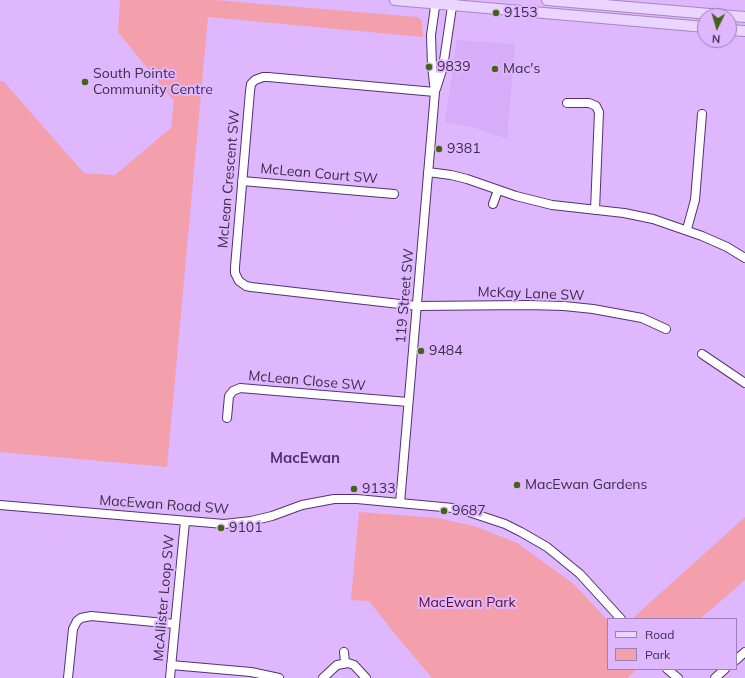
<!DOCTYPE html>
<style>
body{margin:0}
#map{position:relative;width:745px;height:678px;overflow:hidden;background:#deb7fe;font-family:Mulish,sans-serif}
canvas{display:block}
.legend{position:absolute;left:607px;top:618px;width:130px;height:52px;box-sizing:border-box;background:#deb7fe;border:1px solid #9d80b6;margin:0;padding:5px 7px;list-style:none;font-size:12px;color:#3c2d49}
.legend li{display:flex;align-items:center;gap:8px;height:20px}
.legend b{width:20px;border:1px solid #9d80b6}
.north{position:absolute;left:697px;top:8px;width:40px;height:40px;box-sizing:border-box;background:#deb7fe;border:1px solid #9d80b6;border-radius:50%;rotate:185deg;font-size:11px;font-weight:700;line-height:16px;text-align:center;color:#3c2d49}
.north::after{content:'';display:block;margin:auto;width:14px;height:18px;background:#436216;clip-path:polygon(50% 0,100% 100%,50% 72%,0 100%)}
</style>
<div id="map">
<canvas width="745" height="678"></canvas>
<ul class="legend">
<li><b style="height:5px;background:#ebd4fd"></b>Road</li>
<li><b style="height:11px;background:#f39fac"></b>Park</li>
</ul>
<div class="north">N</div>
</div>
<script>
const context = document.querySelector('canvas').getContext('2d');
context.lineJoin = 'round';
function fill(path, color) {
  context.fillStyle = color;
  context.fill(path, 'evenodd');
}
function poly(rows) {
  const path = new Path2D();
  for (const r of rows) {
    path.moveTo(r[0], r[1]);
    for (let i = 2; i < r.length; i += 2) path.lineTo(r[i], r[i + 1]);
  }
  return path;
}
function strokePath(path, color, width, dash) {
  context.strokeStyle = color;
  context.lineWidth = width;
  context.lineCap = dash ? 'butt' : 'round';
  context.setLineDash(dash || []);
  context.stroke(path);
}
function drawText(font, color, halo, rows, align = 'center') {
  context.font = font + ' Mulish,sans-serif';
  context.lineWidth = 4;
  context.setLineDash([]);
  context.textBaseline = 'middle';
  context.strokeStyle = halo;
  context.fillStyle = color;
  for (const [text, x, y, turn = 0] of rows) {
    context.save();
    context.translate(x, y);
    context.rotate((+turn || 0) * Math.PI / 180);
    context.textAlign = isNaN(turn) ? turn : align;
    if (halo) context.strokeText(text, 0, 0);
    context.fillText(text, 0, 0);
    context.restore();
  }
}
const built = poly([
 [457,40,515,44,507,139,475,128,445,122]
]);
const green = poly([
 [120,0,215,0,418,17,422,21,423,37,208,17,167,467,0,452,0,81,3,81,84,173,115,175,171,128,174,101,118,32],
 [359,512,438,518,477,527,517,543,574,584,608,621,608,669,637,669,627,678,432,678,395,634,369,601,351,600],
 [745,517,745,580,700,619,636,619,634,617]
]);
const minor = poly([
 [436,89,443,67,453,0],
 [435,92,268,77,263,77,255,80,251,84,250,91,235,267,235,273,239,281,246,286,251,287,417,306,528,305,564,306,593,309,642,318,666,329],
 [567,103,589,103,596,106,599,112,595,210],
 [428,172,451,175,467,179,516,196,552,205,624,213,653,219,702,236,727,247,745,258],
 [242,181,394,194],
 [493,204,498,190],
 [687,229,695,200,702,114],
 [702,354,745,383],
 [227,418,229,396,233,391,240,388,408,402],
 [400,503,435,92,432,66,431,35,436,0],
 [0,505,224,524,251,521,272,516,302,505,334,499,357,499,453,508,472,513,505,524,521,532,547,547,580,574,621,619],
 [344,652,345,663],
 [736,660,745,652],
 [171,665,251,672,279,678],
 [667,669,678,678],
 [68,678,73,629,77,621,81,618,91,616,175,624],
 [170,678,185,521],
 [323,678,337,665,348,663,354,665,366,678],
 [715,678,725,669]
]);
const major = poly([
 [395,0,705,27],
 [547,0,745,17],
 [729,30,745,31]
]);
const markers = [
 [496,13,4,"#436216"],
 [429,67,4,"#436216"],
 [495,69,4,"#436216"],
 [85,82,4,"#436216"],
 [439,149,4,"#436216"],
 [421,351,4,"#436216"],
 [517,485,4,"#436216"],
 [354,489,4,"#436216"],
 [444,511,4,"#436216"],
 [221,528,4,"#436216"]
];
const poiNames = [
 ["9153",504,13],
 ["9839",437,67],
 ["Mac's",503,69],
 ["South Pointe",93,74],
 ["Community Centre",93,90],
 ["9381",447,149],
 ["9484",429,351],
 ["MacEwan Gardens",525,485],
 ["9133",362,489],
 ["9687",452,511],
 ["9101",229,528]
];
const streetNames = [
 ["McLean Court SW",319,174,5],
 ["McLean Crescent SW",229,179,-85],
 ["McKay Lane SW",531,294,2],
 ["119 Street SW",405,296,-85],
 ["McLean Close SW",307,381,5],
 ["MacEwan Road SW",164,505,4],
 ["McAllister Loop SW",164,598,-85]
];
const parkNames = [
 ["MacEwan Park",467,603]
];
const neighbourhoodNames = [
 ["MacEwan",305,458]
];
fill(built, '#d7acf9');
fill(green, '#f39fac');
strokePath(minor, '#55326e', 10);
strokePath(major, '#a587bd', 12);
strokePath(minor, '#fff', 8);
strokePath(major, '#ebd4fd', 10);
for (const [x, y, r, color] of markers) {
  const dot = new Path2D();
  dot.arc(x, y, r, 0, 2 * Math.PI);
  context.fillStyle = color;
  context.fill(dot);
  strokePath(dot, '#deb7fe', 1.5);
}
drawText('14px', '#3c2d49', '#deb7fe', poiNames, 'left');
drawText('14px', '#3c2d49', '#deb7fe', streetNames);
drawText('14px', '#620d27', '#deb7fe', parkNames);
drawText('bold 15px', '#563370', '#deb7fe', neighbourhoodNames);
</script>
